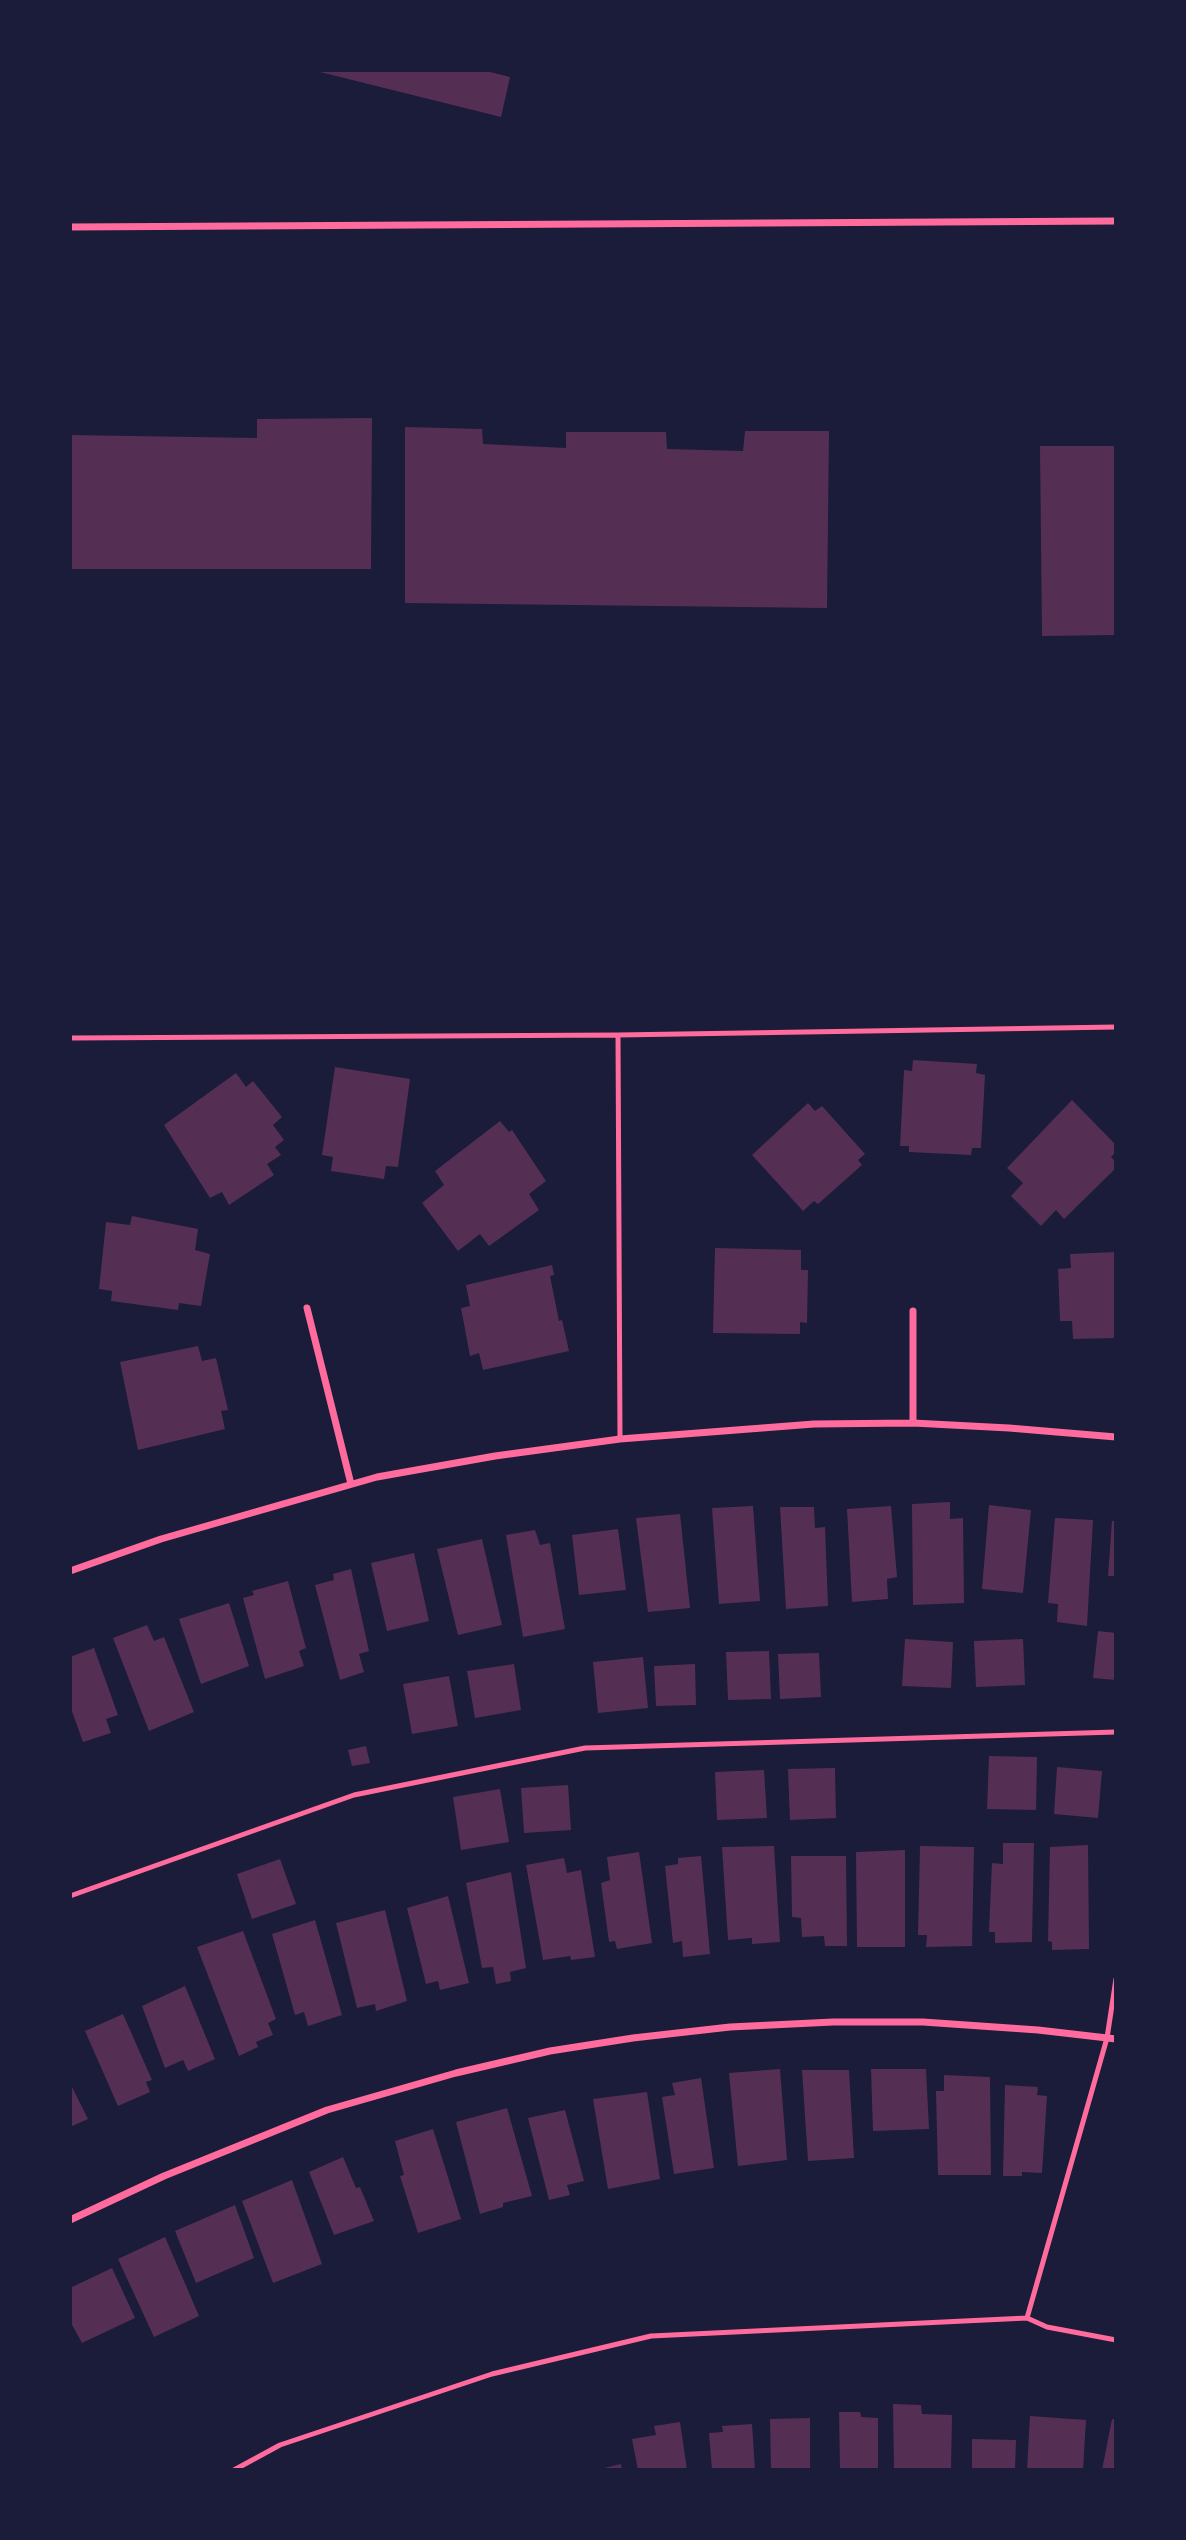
<!DOCTYPE html>
<style>
body{margin:0}
#map{position:relative;width:1186px;height:2540px;overflow:hidden;background:#1b1b3a;font-family:"IBM Plex Sans",sans-serif}
canvas{display:block}
.frame{position:absolute;inset:0;border:72px solid #1b1b3a;pointer-events:none}
</style>
<div id="map">
<canvas width="1186" height="2540"></canvas>
<div class="frame"></div>
</div>
<script>
const context = document.querySelector('canvas').getContext('2d');
context.lineJoin = 'round';
function fill(path, color) {
  context.fillStyle = color;
  context.fill(path, 'evenodd');
}
function poly(rows) {
  const path = new Path2D();
  for (const r of rows) {
    path.moveTo(r[0], r[1]);
    for (let i = 2; i < r.length; i += 2) path.lineTo(r[i], r[i + 1]);
  }
  return path;
}
function strokePath(path, color, width, dash) {
  context.strokeStyle = color;
  context.lineWidth = width;
  context.lineCap = dash ? 'butt' : 'round';
  context.setLineDash(dash || []);
  context.stroke(path);
}
const building = poly([
 [312,70,482,70,510,77,501,117],
 [372,418,371,569,70,569,70,435,257,438,257,419],
 [405,427,482,429,483,444,566,448,566,432,666,432,667,449,743,451,745,431,829,431,827,608,405,603],
 [1040,446,1116,446,1116,635,1042,636],
 [913,1060,977,1064,976,1073,985,1075,981,1148,972,1148,971,1155,909,1152,909,1146,900,1146,904,1070,912,1071],
 [335,1067,410,1079,398,1167,386,1166,384,1179,331,1171,333,1157,322,1155],
 [236,1073,246,1087,253,1081,282,1117,273,1125,284,1140,275,1147,281,1155,267,1164,274,1175,229,1205,222,1192,210,1198,164,1125],
 [1072,1100,1116,1145,1116,1152,1111,1157,1116,1162,1116,1168,1064,1219,1056,1210,1041,1226,1011,1196,1023,1183,1007,1168],
 [808,1103,815,1111,822,1106,865,1154,858,1160,862,1165,818,1204,814,1201,803,1211,752,1155],
 [500,1121,509,1132,512,1130,546,1181,529,1194,539,1210,489,1246,480,1234,458,1251,422,1203,444,1185,435,1171],
 [132,1216,198,1229,195,1250,210,1254,201,1306,179,1303,178,1310,111,1301,112,1291,99,1289,106,1222,130,1225],
 [715,1248,801,1250,801,1270,808,1270,807,1323,800,1322,800,1334,713,1333],
 [1116,1252,1116,1338,1073,1339,1072,1321,1060,1321,1058,1269,1071,1268,1070,1254],
 [552,1265,554,1275,550,1276,559,1321,562,1320,569,1351,483,1370,479,1353,470,1356,461,1308,470,1306,466,1285],
 [198,1346,202,1361,216,1358,228,1410,221,1411,225,1429,138,1450,120,1362],
 [950,1502,950,1519,963,1518,964,1603,913,1605,912,1504],
 [989,1505,1031,1510,1023,1593,982,1589],
 [753,1506,760,1601,719,1604,712,1508],
 [891,1506,897,1577,887,1579,888,1599,852,1602,847,1509],
 [780,1507,814,1507,815,1528,825,1527,828,1606,786,1609],
 [680,1514,690,1608,648,1612,636,1518],
 [1055,1518,1093,1520,1087,1626,1057,1622,1058,1604,1048,1603],
 [1112,1521,1116,1521,1116,1576,1108,1576],
 [618,1529,626,1590,579,1595,572,1535],
 [535,1530,540,1545,550,1543,565,1629,523,1637,506,1535],
 [482,1539,502,1625,458,1635,437,1549],
 [414,1553,429,1621,387,1631,371,1563],
 [351,1569,369,1651,359,1654,364,1672,340,1680,315,1585,334,1580,333,1574],
 [288,1581,306,1648,299,1651,304,1666,265,1679,243,1598,254,1595,252,1591],
 [229,1603,249,1666,201,1684,179,1619],
 [147,1625,154,1641,164,1637,194,1712,149,1731,113,1638],
 [1098,1631,1116,1633,1116,1680,1093,1678],
 [905,1639,953,1642,951,1688,902,1686],
 [1023,1639,1025,1685,976,1687,974,1641],
 [94,1648,118,1715,106,1719,111,1733,83,1742,70,1706,70,1657],
 [769,1651,771,1699,728,1700,726,1652],
 [819,1653,821,1697,780,1699,778,1654],
 [643,1657,648,1708,598,1713,593,1662],
 [514,1664,521,1710,475,1718,467,1671],
 [695,1664,696,1705,656,1706,654,1666],
 [449,1676,458,1726,412,1734,403,1684],
 [366,1746,370,1763,352,1766,348,1750],
 [989,1756,1037,1757,1036,1810,987,1809],
 [1057,1767,1102,1771,1098,1818,1054,1814],
 [835,1768,836,1818,790,1820,788,1769],
 [764,1770,767,1818,717,1820,715,1772],
 [568,1785,571,1830,524,1833,521,1788],
 [500,1789,509,1842,461,1850,453,1797],
 [1003,1843,1034,1843,1032,1942,995,1943,995,1932,989,1932,992,1863,1003,1864],
 [1088,1845,1089,1949,1052,1950,1052,1942,1048,1941,1050,1847],
 [774,1846,780,1942,752,1944,752,1938,728,1940,722,1847],
 [920,1846,974,1847,972,1946,926,1947,927,1935,918,1935],
 [905,1850,905,1947,857,1947,856,1852],
 [639,1852,652,1943,617,1949,615,1941,609,1942,601,1883,610,1880,607,1857],
 [701,1856,710,1954,683,1957,682,1941,673,1943,665,1866,678,1864,678,1858],
 [791,1856,846,1856,847,1946,825,1946,824,1936,802,1937,801,1918,792,1917],
 [564,1858,567,1873,581,1870,595,1957,571,1960,570,1956,543,1960,526,1865],
 [280,1859,296,1904,252,1919,237,1874],
 [511,1872,526,1968,510,1972,511,1981,496,1984,493,1967,482,1968,466,1883],
 [448,1896,469,1983,440,1990,438,1981,426,1984,407,1908],
 [385,1910,407,2001,376,2011,375,2004,357,2008,336,1923],
 [315,1920,342,2015,308,2026,304,2012,295,2015,272,1934],
 [243,1931,276,2019,268,2023,273,2035,256,2042,258,2047,239,2056,197,1947],
 [185,1986,215,2059,188,2071,183,2060,165,2068,142,2006],
 [123,2014,152,2080,146,2082,150,2092,118,2106,85,2031],
 [780,2069,787,2160,738,2166,729,2073],
 [871,2069,926,2069,929,2129,873,2131],
 [802,2070,849,2070,854,2158,808,2161],
 [944,2075,990,2077,991,2175,938,2175,936,2091,944,2091],
 [701,2078,714,2168,674,2174,662,2097,675,2095,672,2083],
 [70,2083,88,2119,70,2127],
 [1005,2085,1038,2087,1037,2095,1047,2096,1042,2173,1022,2172,1022,2176,1003,2176],
 [647,2092,660,2179,608,2189,593,2099],
 [507,2108,532,2196,503,2203,503,2207,480,2214,456,2122],
 [565,2110,584,2181,567,2185,570,2195,549,2200,528,2118],
 [433,2129,461,2219,418,2233,400,2176,404,2175,395,2141],
 [343,2157,356,2188,360,2187,374,2221,334,2235,309,2172],
 [292,2180,322,2264,273,2283,242,2201],
 [235,2205,254,2258,196,2283,175,2231],
 [165,2237,199,2316,154,2337,118,2259],
 [112,2268,135,2318,82,2343,70,2321,70,2288],
 [893,2404,921,2405,922,2414,952,2415,951,2470,894,2470],
 [839,2412,860,2412,861,2417,878,2418,878,2470,840,2470],
 [1030,2416,1086,2420,1083,2470,1027,2470],
 [810,2418,810,2470,771,2470,770,2419],
 [1112,2419,1116,2420,1116,2470,1102,2470],
 [680,2422,687,2470,638,2470,632,2439,656,2435,654,2426],
 [752,2424,755,2470,712,2470,709,2433,723,2432,722,2426],
 [972,2439,1016,2440,1015,2470,972,2470],
 [621,2464,622,2470,600,2470,600,2469]
]);
const service = poly([
 [618,1035,620,1439],
 [70,1038,618,1035,1116,1027],
 [70,1896,354,1795,585,1748,1116,1732],
 [1027,2318,1107,2038,1116,1979],
 [234,2470,280,2445,492,2374,651,2336,1027,2318,1047,2327,1116,2340]
]);
const minor = poly([
 [70,227,1116,221],
 [307,1308,351,1484],
 [913,1311,913,1423],
 [70,1571,161,1539,377,1477,495,1456,620,1439,814,1424,913,1423,1009,1428,1116,1437],
 [70,2220,164,2176,327,2110,456,2073,550,2051,633,2038,730,2027,833,2022,923,2022,1038,2030,1116,2039]
]);
fill(building, '#542f53');
strokePath(service, '#ff6b9d', 5);
strokePath(minor, '#ff6b9d', 7);
</script>
